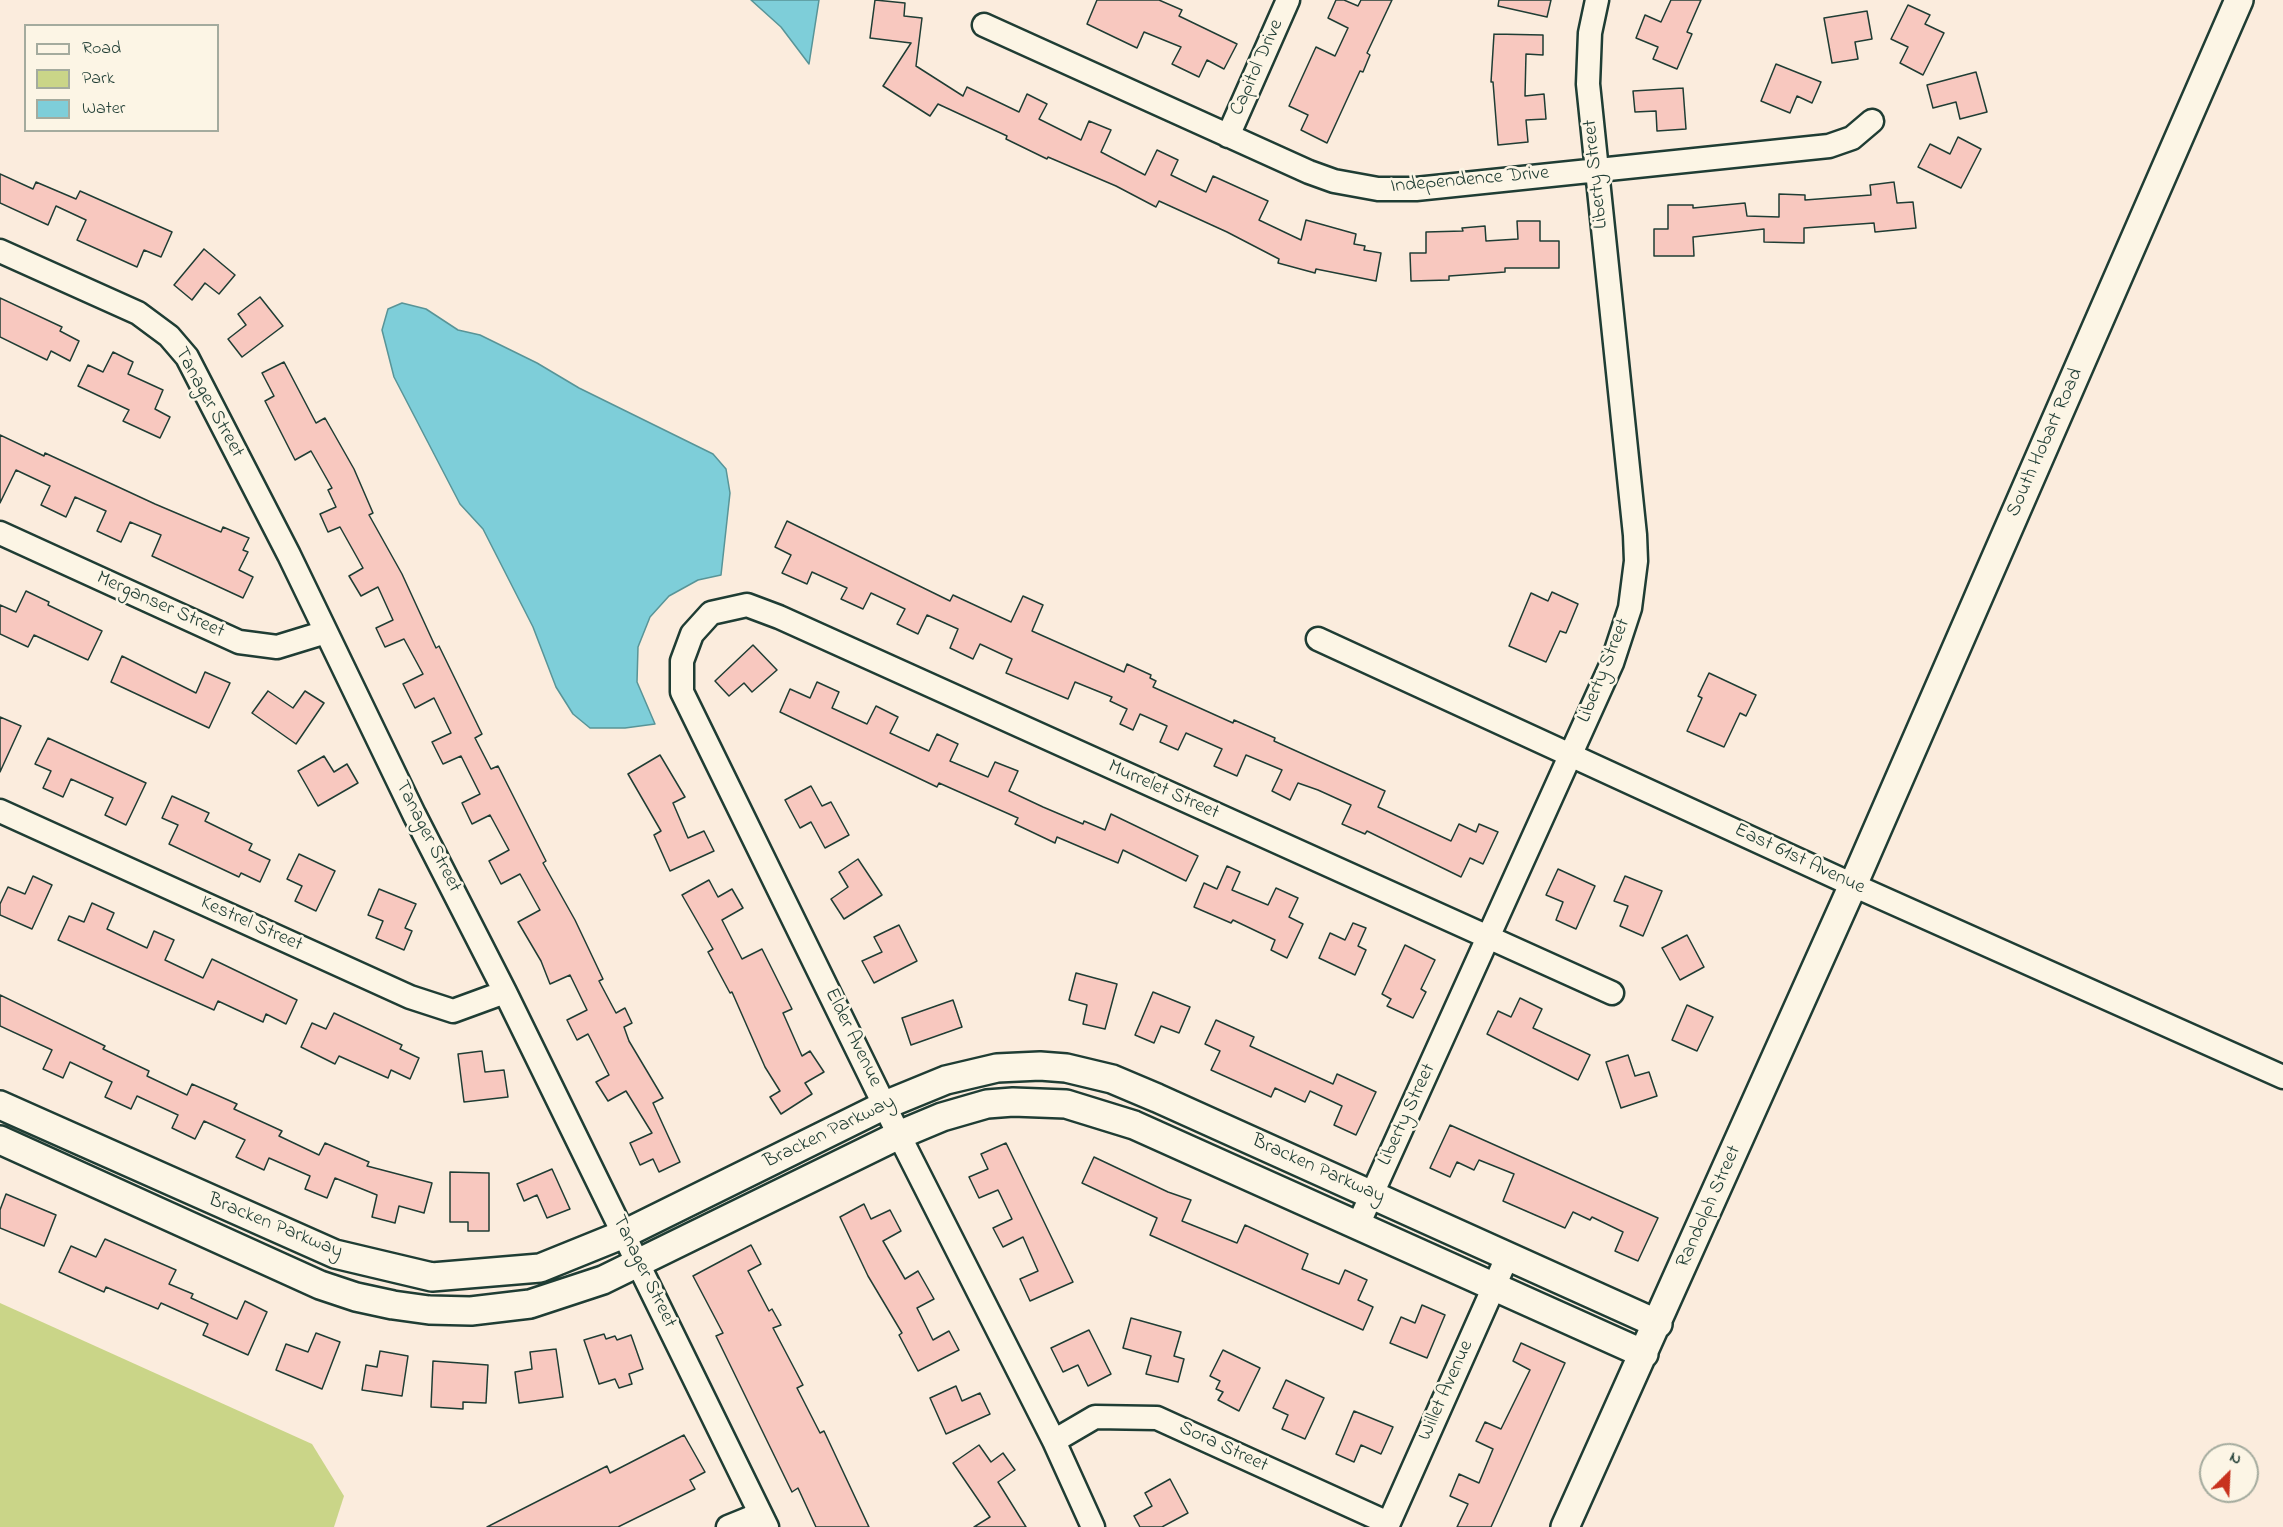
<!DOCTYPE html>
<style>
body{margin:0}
#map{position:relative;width:2283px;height:1527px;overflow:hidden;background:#fbecdd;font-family:"Indie Flower",sans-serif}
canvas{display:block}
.legend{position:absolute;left:24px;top:24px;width:195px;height:108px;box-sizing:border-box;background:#fcf5e5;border:2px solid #a4ab9e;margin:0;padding:8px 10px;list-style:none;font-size:18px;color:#1f3d34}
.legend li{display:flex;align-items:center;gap:12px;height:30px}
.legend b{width:30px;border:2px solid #a4ab9e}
.north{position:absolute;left:2199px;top:1443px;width:60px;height:60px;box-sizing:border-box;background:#fcf5e5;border:2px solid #a4ab9e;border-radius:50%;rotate:24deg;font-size:16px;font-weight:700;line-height:24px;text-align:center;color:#1f3d34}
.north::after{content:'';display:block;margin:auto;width:21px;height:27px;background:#c8321e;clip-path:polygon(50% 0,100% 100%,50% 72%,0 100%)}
</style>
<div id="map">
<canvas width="2283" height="1527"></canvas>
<ul class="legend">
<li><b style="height:8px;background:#fcf5e5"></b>Road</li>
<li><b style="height:16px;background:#cad588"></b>Park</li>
<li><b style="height:16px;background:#7eced9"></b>Water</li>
</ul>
<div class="north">N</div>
</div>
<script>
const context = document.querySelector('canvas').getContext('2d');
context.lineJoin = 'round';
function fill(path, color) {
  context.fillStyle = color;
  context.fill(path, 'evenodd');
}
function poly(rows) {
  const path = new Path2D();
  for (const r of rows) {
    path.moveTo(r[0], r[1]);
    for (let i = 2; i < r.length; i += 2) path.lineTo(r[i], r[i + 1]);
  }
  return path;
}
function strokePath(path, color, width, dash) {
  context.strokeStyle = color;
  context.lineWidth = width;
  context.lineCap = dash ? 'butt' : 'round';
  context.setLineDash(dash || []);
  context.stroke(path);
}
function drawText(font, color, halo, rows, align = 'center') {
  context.font = font + ' "Indie Flower",sans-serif';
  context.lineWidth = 5;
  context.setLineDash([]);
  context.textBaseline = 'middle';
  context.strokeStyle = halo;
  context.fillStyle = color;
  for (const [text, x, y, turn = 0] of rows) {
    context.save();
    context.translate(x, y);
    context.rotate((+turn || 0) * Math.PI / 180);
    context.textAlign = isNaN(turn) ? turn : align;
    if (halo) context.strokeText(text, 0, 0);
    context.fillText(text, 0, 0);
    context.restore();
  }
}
const green = poly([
 [0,1303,312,1444,344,1496,334,1527,0,1527]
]);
const water = poly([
 [751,0,819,0,809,64,781,27,751,0],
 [402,303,426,309,458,330,480,335,537,363,579,388,713,454,726,469,730,493,721,575,698,580,669,596,650,617,638,647,637,682,655,724,625,728,590,728,573,714,556,687,533,627,483,529,460,504,394,377,382,330,388,309,402,303]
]);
const building = poly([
 [875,0,905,3,904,16,922,18,916,66,963,96,967,87,1019,112,1027,94,1047,104,1039,119,1081,140,1089,121,1111,130,1101,152,1145,175,1157,150,1178,160,1171,175,1206,192,1213,176,1268,201,1259,220,1301,240,1306,220,1356,234,1354,244,1365,246,1364,250,1381,253,1376,281,1316,269,1315,273,1278,263,1279,259,1227,232,1159,201,1156,207,1116,186,1048,157,1047,159,1006,139,1007,136,938,104,930,116,883,86,911,43,870,38,875,0],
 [1097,0,1159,0,1182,10,1179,16,1237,44,1224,69,1207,60,1199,77,1172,64,1181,47,1144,32,1137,48,1087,24,1097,0],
 [1336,0,1344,0,1358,6,1361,0,1392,0,1367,53,1370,55,1363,72,1360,71,1327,143,1301,130,1308,115,1289,106,1316,47,1335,56,1348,28,1328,18,1336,0],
 [1499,0,1551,0,1547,17,1498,6,1499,0],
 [1671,0,1701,0,1687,32,1692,34,1677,69,1653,59,1658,47,1636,38,1645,15,1661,22,1671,0],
 [1908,5,1930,15,1925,24,1944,33,1923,75,1900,63,1908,47,1891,39,1908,5],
 [1867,11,1872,39,1855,42,1858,59,1832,63,1824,18,1867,11],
 [1494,34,1543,35,1543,55,1526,54,1525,96,1544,94,1546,119,1526,120,1528,142,1498,145,1493,82,1491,82,1494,34],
 [1776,64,1821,82,1812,103,1797,96,1790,113,1761,101,1776,64],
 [1976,72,1987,112,1960,119,1956,102,1933,108,1927,85,1976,72],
 [1683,88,1686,129,1657,131,1656,111,1635,112,1633,91,1683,88],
 [1958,137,1981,149,1961,188,1918,167,1930,144,1950,154,1958,137],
 [0,174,33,189,36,182,76,199,80,191,172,232,161,257,144,250,137,267,77,240,86,220,56,206,48,225,0,203,0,174],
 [1894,182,1897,203,1913,202,1916,228,1875,232,1874,223,1804,228,1804,243,1764,242,1764,229,1693,237,1694,256,1654,256,1654,229,1668,229,1668,205,1693,205,1693,208,1745,203,1747,216,1779,217,1779,194,1805,195,1805,200,1871,195,1870,185,1894,182],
 [1517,221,1540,221,1540,241,1559,241,1559,268,1505,268,1505,272,1449,276,1449,280,1411,281,1410,253,1426,253,1426,232,1463,231,1462,228,1485,226,1486,241,1518,239,1517,221],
 [204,249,235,275,219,294,205,283,192,300,174,285,204,249],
 [260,297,283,326,242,357,228,339,246,325,238,314,260,297],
 [0,298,62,327,60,331,79,341,70,361,51,351,47,360,0,337,0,298],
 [113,352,133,362,128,374,163,390,155,409,170,417,160,438,123,421,129,410,78,386,88,365,103,372,113,352],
 [284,362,316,423,325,418,354,469,373,513,369,515,402,574,436,648,439,646,482,734,475,738,491,769,498,766,546,861,543,863,575,920,603,979,599,981,616,1013,625,1008,632,1023,624,1027,629,1041,663,1098,653,1103,680,1162,659,1172,653,1159,640,1165,630,1143,652,1133,626,1091,608,1101,596,1082,609,1075,588,1034,577,1040,567,1020,587,1010,570,975,550,984,541,961,518,922,540,910,520,874,501,884,489,861,509,850,490,815,472,824,462,803,480,794,461,756,443,764,432,742,451,733,434,698,415,708,403,684,423,674,404,639,385,647,376,628,393,620,378,587,361,596,349,576,363,568,340,527,328,532,320,514,336,507,328,490,332,488,311,451,295,460,265,401,274,396,262,373,284,362],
 [0,435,44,456,45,453,155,504,221,532,223,527,249,538,243,550,248,552,239,570,253,577,243,598,152,556,161,535,130,522,121,542,97,531,106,511,75,497,66,517,41,505,50,486,16,470,0,503,0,435],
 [787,521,950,601,953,595,1011,622,1023,596,1043,605,1032,631,1124,672,1127,664,1151,675,1150,678,1156,681,1153,687,1233,723,1234,720,1275,738,1274,741,1385,791,1378,807,1451,841,1459,824,1476,832,1479,824,1498,832,1483,864,1470,858,1461,877,1367,831,1365,834,1342,824,1351,805,1318,790,1298,783,1290,800,1272,791,1282,770,1246,755,1237,776,1214,766,1222,749,1186,733,1178,750,1160,742,1167,726,1140,714,1133,730,1120,724,1127,709,1110,701,1112,697,1075,682,1068,699,1006,673,1012,659,980,644,973,659,950,648,958,629,927,615,918,634,897,624,905,609,871,593,863,609,841,599,847,588,812,572,807,584,782,573,791,555,775,547,787,521],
 [26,591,49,602,48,605,102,631,88,660,34,635,28,647,0,634,0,605,16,612,26,591],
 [1552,592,1578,604,1566,633,1560,631,1546,662,1509,646,1531,593,1548,601,1552,592],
 [753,645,777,670,752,692,744,683,729,696,715,681,753,645],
 [122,656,196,693,205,672,230,683,209,728,111,682,122,656],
 [1709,673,1756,695,1746,716,1740,713,1724,747,1687,731,1702,698,1698,696,1709,673],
 [817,682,839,692,832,708,867,724,876,706,898,717,890,733,929,751,937,734,958,744,950,761,988,777,995,762,1018,771,1009,791,1043,807,1083,824,1084,821,1105,830,1111,814,1198,856,1186,881,1123,850,1118,863,1057,837,1055,843,1015,824,1018,818,939,783,937,787,780,712,790,689,810,698,817,682],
 [268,691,293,708,305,691,324,703,296,744,252,713,268,691],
 [0,717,21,726,0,772,0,717],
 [48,738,146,783,126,825,105,815,113,798,71,779,63,797,43,788,51,771,35,764,48,738],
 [660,755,685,797,673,803,688,838,704,831,714,851,670,871,654,835,661,831,628,774,660,755],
 [324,756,334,772,347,764,358,783,318,806,298,771,324,756],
 [811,786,822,806,831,802,849,835,825,848,811,822,800,828,785,800,811,786],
 [172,796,209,813,205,821,252,844,249,850,270,860,260,882,241,873,239,877,169,844,178,825,162,818,172,796],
 [299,854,335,871,316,911,295,901,302,886,287,879,299,854],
 [858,859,882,895,844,919,831,899,848,887,839,872,858,859],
 [1227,866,1240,872,1232,890,1268,905,1276,888,1298,898,1289,917,1303,924,1287,958,1271,950,1275,940,1233,920,1231,923,1194,907,1204,883,1217,889,1227,866],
 [1558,869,1595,886,1576,929,1556,920,1563,902,1546,895,1558,869],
 [33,876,52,885,32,929,0,915,0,904,8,887,25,894,33,876],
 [1625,876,1662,891,1643,936,1620,926,1628,906,1614,901,1625,876],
 [709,880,718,897,732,889,743,908,722,920,742,959,762,949,792,1009,783,1013,802,1056,810,1051,824,1072,805,1083,812,1094,781,1114,770,1097,780,1091,765,1067,732,992,730,993,708,952,713,949,682,895,709,880],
 [379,889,416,904,405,928,412,931,404,950,376,938,383,921,368,915,379,889],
 [92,903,114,913,107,929,147,948,154,931,174,940,165,960,203,978,212,959,297,1000,286,1024,266,1014,263,1022,218,1001,214,1010,58,940,69,916,84,922,92,903],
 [1353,923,1366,928,1358,946,1366,950,1355,975,1319,958,1330,933,1345,940,1353,923],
 [899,925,917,961,874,983,862,961,882,952,874,937,899,925],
 [1687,935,1704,967,1680,980,1662,948,1687,935],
 [1405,945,1435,960,1421,989,1426,992,1413,1018,1387,1006,1391,999,1382,994,1405,945],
 [1076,973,1117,984,1105,1029,1083,1024,1087,1005,1069,1000,1076,973],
 [1153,992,1190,1007,1179,1033,1161,1026,1154,1043,1135,1035,1153,992],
 [0,995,105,1046,103,1049,149,1071,147,1076,187,1095,192,1084,237,1104,234,1109,282,1131,279,1136,319,1155,325,1143,369,1162,367,1166,432,1183,424,1213,399,1206,395,1223,372,1217,377,1195,335,1178,327,1198,305,1189,310,1176,269,1158,264,1170,236,1157,245,1140,204,1121,195,1139,172,1128,178,1115,137,1096,131,1109,105,1097,112,1082,70,1062,63,1078,43,1069,52,1050,0,1026,0,995],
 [1520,998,1542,1009,1533,1028,1590,1055,1578,1080,1487,1034,1498,1011,1511,1017,1520,998],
 [953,1000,962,1027,911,1045,902,1018,953,1000],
 [1687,1005,1713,1017,1697,1051,1672,1040,1687,1005],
 [334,1013,402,1045,400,1049,419,1058,410,1079,391,1070,388,1078,339,1056,335,1064,301,1047,312,1023,326,1029,334,1013],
 [1216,1020,1254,1037,1250,1046,1333,1084,1337,1074,1376,1092,1356,1135,1334,1125,1342,1106,1310,1091,1305,1102,1275,1088,1271,1097,1211,1070,1220,1051,1205,1044,1216,1020],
 [482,1051,485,1072,504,1070,508,1097,464,1102,458,1054,482,1051],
 [1628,1055,1635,1076,1649,1072,1657,1096,1621,1108,1606,1062,1628,1055],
 [1450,1125,1658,1218,1638,1261,1615,1251,1623,1232,1592,1217,1590,1220,1573,1212,1565,1228,1503,1201,1514,1174,1479,1160,1474,1170,1457,1162,1450,1177,1430,1168,1450,1125],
 [1006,1143,1073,1282,1030,1301,1020,1279,1038,1271,1023,1237,1003,1247,993,1228,1012,1219,998,1190,979,1198,969,1177,988,1169,981,1154,1006,1143],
 [1094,1157,1168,1192,1191,1200,1182,1221,1237,1243,1245,1225,1308,1254,1302,1269,1339,1284,1345,1270,1367,1280,1358,1300,1373,1307,1363,1330,1150,1235,1157,1218,1082,1183,1094,1157],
 [552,1169,570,1209,547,1218,537,1195,524,1201,517,1184,552,1169],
 [450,1172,489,1173,489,1231,468,1231,468,1222,450,1222,450,1172],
 [6,1194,56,1215,44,1246,0,1228,0,1210,6,1194],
 [864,1204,871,1219,890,1210,901,1231,883,1241,905,1279,918,1271,934,1299,917,1308,933,1340,949,1331,959,1350,918,1371,899,1335,902,1333,868,1276,840,1217,864,1204],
 [105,1239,176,1270,169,1284,193,1294,191,1298,237,1319,245,1301,267,1312,248,1355,203,1335,208,1324,161,1303,158,1309,106,1287,104,1292,59,1272,71,1246,96,1257,105,1239],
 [751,1245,761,1264,748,1271,769,1311,772,1309,781,1325,773,1328,803,1385,797,1388,820,1433,824,1431,869,1527,816,1527,798,1488,792,1492,716,1336,723,1333,693,1276,751,1245],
 [1422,1305,1445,1315,1427,1358,1390,1343,1401,1317,1415,1323,1422,1305],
 [1131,1318,1181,1332,1174,1356,1184,1359,1178,1382,1146,1374,1151,1356,1123,1348,1131,1318],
 [1089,1330,1111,1374,1088,1386,1078,1365,1063,1372,1051,1348,1089,1330],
 [316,1333,340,1342,322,1389,276,1370,286,1344,308,1352,316,1333],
 [604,1334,606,1339,615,1336,617,1340,631,1335,643,1369,629,1374,632,1384,619,1388,615,1379,599,1384,584,1340,604,1334],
 [1521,1343,1565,1363,1491,1527,1457,1527,1468,1504,1450,1496,1459,1474,1479,1483,1493,1449,1476,1441,1485,1422,1501,1429,1530,1370,1513,1361,1521,1343],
 [556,1349,563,1397,519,1403,515,1372,532,1369,530,1352,556,1349],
 [1223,1350,1260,1368,1239,1411,1218,1400,1223,1392,1216,1389,1220,1381,1210,1376,1223,1350],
 [380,1351,408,1356,402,1396,362,1390,366,1365,377,1367,380,1351],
 [433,1361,488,1365,486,1403,463,1402,463,1409,431,1407,433,1361],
 [1286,1380,1324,1398,1305,1439,1282,1429,1288,1415,1273,1408,1286,1380],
 [956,1386,962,1401,980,1393,990,1414,946,1434,930,1398,956,1386],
 [1354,1411,1393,1427,1381,1454,1361,1445,1354,1462,1336,1454,1354,1411],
 [684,1435,705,1472,690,1480,695,1489,618,1527,487,1527,607,1466,610,1473,684,1435],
 [979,1445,991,1462,1003,1453,1015,1470,998,1482,1026,1527,974,1527,990,1517,953,1463,979,1445],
 [1170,1479,1188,1513,1162,1527,1140,1527,1134,1516,1152,1506,1145,1493,1170,1479]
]);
const minor = poly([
 [984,25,1309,172,1334,181,1378,189,1416,189,1829,146,1852,138,1872,121],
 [1228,136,1288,0],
 [0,251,138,313,169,336,187,357,289,555,414,814,505,992,767,1527],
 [0,533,239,642,277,647,326,632],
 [1318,639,1853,885,2283,1077],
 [0,811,410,997,453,1011,505,992],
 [1358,1225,1612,663,1630,608,1636,561,1635,535,1588,84,1590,33,1597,0],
 [1054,1441,1095,1417,1157,1418,1388,1523],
 [728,1527,760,1514],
 [1093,1527,1054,1441,899,1135,682,692,682,661,692,634,711,613,747,605,779,617,1612,993],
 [1387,1527,1508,1255]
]);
const tertiary = poly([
 [0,1105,335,1254,432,1277,540,1268,624,1234,885,1105,946,1080,997,1068,1040,1066,1066,1068,1112,1079,1157,1098,1658,1324],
 [0,1140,320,1285,356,1297,393,1305,429,1310,471,1311,530,1304,603,1280,899,1135,942,1117,987,1104,1013,1102,1066,1104,1134,1125,1644,1354],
 [1565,1527,1853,885,2239,0]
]);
const streetNames = [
 ["Capitol Drive",1258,68,-66],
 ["Liberty Street",1597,174,-96],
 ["Independence Drive",1470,181,-5],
 ["Tanager Street",208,403,61],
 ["South Hobart Road",2046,443,-66],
 ["Merganser Street",160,606,24],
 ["Liberty Street",1605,671,-68],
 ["Murrelet Street",1163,791,24],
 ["Tanager Street",427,837,63],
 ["East 61st Avenue",1799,860,25],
 ["Kestrel Street",251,925,24],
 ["Elder Avenue",852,1038,64],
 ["Liberty Street",1408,1115,-65],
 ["Bracken Parkway",830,1133,-26],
 ["Bracken Parkway",1318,1170,24],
 ["Randolph Street",1710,1207,-66],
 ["Bracken Parkway",275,1227,22],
 ["Tanager Street",643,1272,64],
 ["Willet Avenue",1447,1391,-66],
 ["Sora Street",1223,1448,25]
];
fill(green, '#cad588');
fill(water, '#7eced9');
strokePath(water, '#589497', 1.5);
fill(building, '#f8c8bf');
strokePath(building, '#1f3d34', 1.5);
strokePath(minor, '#1f3d34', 27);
strokePath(tertiary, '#1f3d34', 32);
strokePath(minor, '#fcf5e5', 22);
strokePath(tertiary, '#fcf5e5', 27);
drawText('20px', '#1f3d34', '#fcf5e5', streetNames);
</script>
